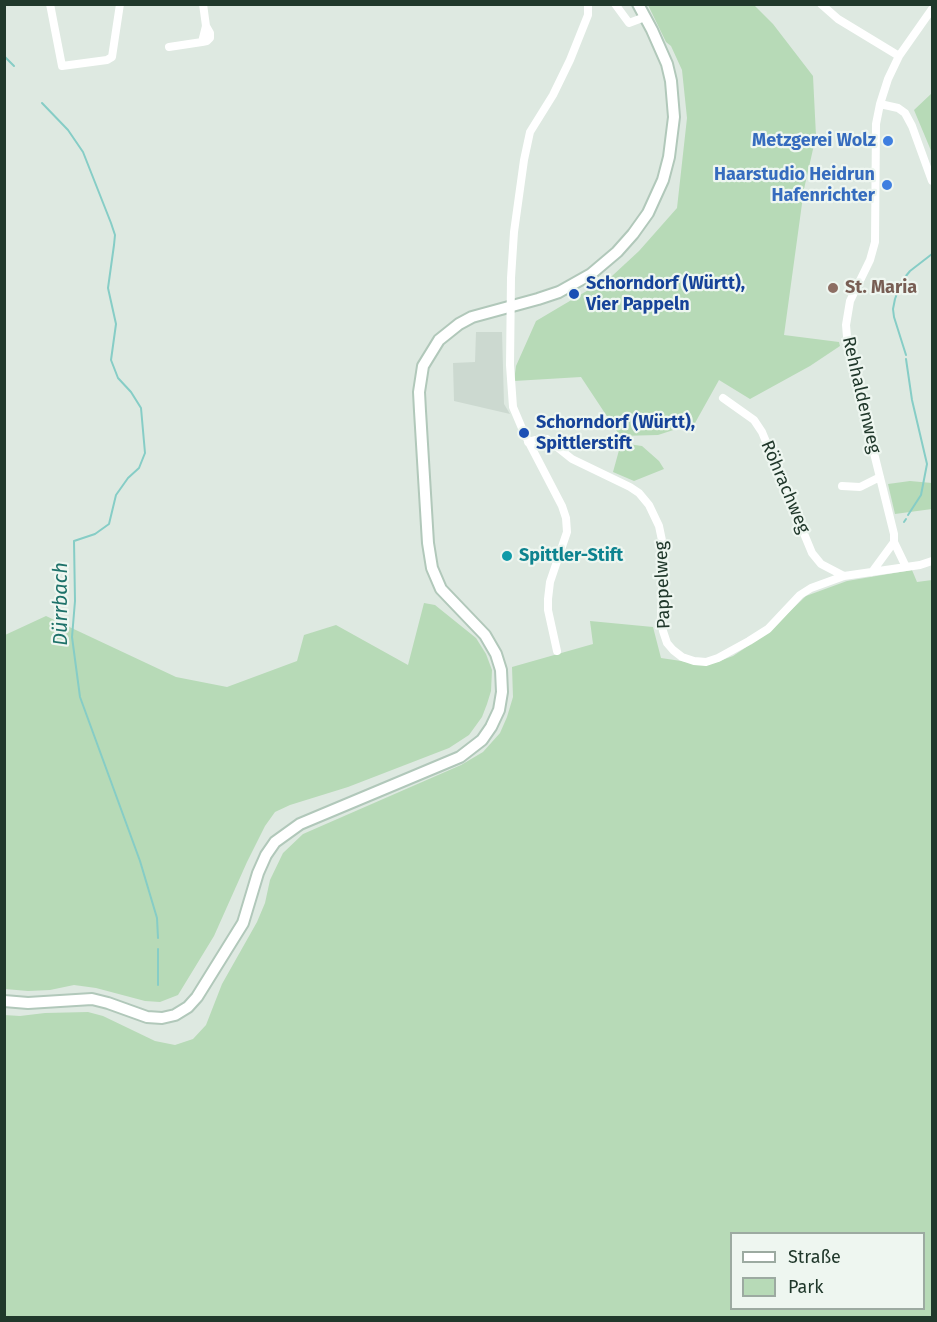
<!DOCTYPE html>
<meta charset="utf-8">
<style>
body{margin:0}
#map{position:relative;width:937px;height:1322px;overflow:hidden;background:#dee9e1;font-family:"Fira Sans",sans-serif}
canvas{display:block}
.frame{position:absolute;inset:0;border:6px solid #20382b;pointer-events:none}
.legend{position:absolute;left:730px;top:1232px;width:195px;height:78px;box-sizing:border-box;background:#eef6f0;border:2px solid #9caaa1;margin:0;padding:8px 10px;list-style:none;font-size:18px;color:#20382b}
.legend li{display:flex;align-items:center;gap:12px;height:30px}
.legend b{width:30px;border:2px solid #9caaa1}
</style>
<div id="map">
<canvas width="937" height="1322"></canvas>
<div class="frame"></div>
<ul class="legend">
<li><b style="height:8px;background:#fff"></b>Straße</li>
<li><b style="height:16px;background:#b7dab7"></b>Park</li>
</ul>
</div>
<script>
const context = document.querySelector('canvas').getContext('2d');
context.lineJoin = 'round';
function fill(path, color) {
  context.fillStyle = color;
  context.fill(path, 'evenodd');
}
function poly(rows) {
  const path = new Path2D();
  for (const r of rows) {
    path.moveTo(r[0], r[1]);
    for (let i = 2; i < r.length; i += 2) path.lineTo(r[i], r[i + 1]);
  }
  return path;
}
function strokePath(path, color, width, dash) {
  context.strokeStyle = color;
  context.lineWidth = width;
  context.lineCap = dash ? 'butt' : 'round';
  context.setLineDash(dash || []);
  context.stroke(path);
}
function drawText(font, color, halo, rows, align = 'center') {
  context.font = font + ' "Fira Sans",sans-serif';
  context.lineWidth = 4.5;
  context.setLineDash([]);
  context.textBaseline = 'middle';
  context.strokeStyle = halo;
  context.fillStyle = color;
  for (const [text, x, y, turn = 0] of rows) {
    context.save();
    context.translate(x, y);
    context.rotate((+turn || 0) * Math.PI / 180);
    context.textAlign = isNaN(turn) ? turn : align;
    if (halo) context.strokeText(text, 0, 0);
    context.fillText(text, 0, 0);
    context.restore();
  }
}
const built = poly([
 [476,332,502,332,504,404,510,414,454,401,453,363,475,362]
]);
const green = poly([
 [648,5,754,5,773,24,813,76,816,136,804,189,784,335,839,342,840,346,810,366,750,399,719,380,695,423,658,435,620,436,581,377,514,381,516,366,536,321,612,276,639,251,677,208,687,118,682,70,671,46,666,42],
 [932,93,932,153,914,110],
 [621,443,642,446,659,461,664,469,634,481,613,472],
 [910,481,932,483,932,509,895,514,888,484],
 [912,570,917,582,932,580,932,1317,5,1317,4,1015,20,1016,45,1013,88,1012,103,1016,155,1041,175,1045,193,1039,206,1025,222,984,257,922,265,903,270,880,283,853,303,834,461,765,483,752,500,733,507,717,513,697,512,667,593,644,590,621,653,627,661,658,701,664,717,662,733,656,766,634,806,596,847,581],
 [732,1234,924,1234,924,1308,732,1308],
 [424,603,435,605,476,638,486,654,492,670,491,691,487,704,482,717,469,735,449,748,348,787,290,805,275,812,265,826,247,862,214,936,178,995,160,1002,145,1001,96,988,74,985,50,990,28,991,5,989,5,635,46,616,176,677,227,687,297,661,304,635,336,625,408,665]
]);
const stream = poly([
 [4,56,14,66],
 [42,103,68,130,83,152,111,223,115,235,114,245,108,288,116,324,111,360,118,378,131,392,141,408,145,453,139,468,128,478,116,495,109,524,95,534,74,541,75,601,72,637,80,697,140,861,157,918,158,938],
 [906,355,894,317,893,309,895,299,901,282,910,271,932,254],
 [906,359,912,400,927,464,921,495,908,515],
 [904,522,906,519],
 [158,985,158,949]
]);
const minor = poly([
 [50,4,62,66,107,60,112,57,120,4],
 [615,4,629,23,645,17],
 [821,4,838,19,899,56],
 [202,42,207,41,210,38,210,33,206,26],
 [169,47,202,42,206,26,203,4],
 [880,104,898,108,905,113,912,126,932,181],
 [723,398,754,420,762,432,812,553,821,564,844,576],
 [528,442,536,440,547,439,572,459,630,487,639,493,649,505,659,526,664,550,661,618,663,631,667,643,673,650,682,657,694,661,706,662,718,658,749,641,768,629,800,595,811,588,844,576,920,565,932,561],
 [842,486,860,487,880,477],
 [894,542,906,567],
 [872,572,894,542,894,534,848,348,846,325,850,301,870,260,875,242,876,124,880,104,888,79,899,56,932,9],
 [557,651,548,610,548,599,550,582,567,532,566,518,562,506,524,433,513,407,510,365,511,278,514,232,524,160,530,132,553,95,570,60,588,15,588,4]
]);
const secondary = poly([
 [4,1001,28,1003,92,999,108,1003,147,1017,162,1018,175,1015,188,1007,197,997,243,923,258,873,266,855,275,842,300,824,460,757,482,740,491,727,499,710,502,692,501,670,496,654,485,635,441,589,432,568,428,543,420,411,419,392,423,366,439,340,459,324,472,317,538,299,559,292,591,274,617,252,633,234,648,213,663,180,669,157,674,117,671,81,667,64,652,30,638,4]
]);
const markers = [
 [888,141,6,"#3f7fe0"],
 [887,185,6,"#3f7fe0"],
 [833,288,6,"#8d6e63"],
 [574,294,6,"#1a4fb4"],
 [524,433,6,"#1a4fb4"],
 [507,556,6,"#0f9aa8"]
];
const shopNames = [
 ["Metzgerei Wolz",876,141],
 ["Haarstudio Heidrun",875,175],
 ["Hafenrichter",875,196]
];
const transitNames = [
 ["Schorndorf (Württ),",586,284],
 ["Vier Pappeln",586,305],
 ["Schorndorf (Württ),",536,423],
 ["Spittlerstift",536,444]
];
const educationNames = [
 ["St. Maria",845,288]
];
const streetNames = [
 ["Rehhaldenweg",861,395,77],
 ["Röhrachweg",785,487,67],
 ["Pappelweg",663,585,-92]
];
const cultureNames = [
 ["Spittler-Stift",519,556]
];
const waterNames = [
 ["Dürrbach",61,604,-90]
];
fill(built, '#ccd9d0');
fill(green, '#b7dab7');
strokePath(stream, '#86cdc6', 2);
strokePath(secondary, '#b1c8ba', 14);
strokePath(minor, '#fff', 8);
strokePath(secondary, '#fff', 10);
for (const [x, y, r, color] of markers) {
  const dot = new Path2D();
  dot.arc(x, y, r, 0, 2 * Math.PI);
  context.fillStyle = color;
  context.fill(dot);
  strokePath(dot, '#eef6f0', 2);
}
drawText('bold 18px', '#366cbe', '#eef6f0', shopNames, 'right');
drawText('bold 18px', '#164399', '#eef6f0', transitNames, 'left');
drawText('bold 18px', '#785e54', '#eef6f0', educationNames, 'left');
drawText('18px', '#20382b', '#eef6f0', streetNames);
drawText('bold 18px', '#0d838f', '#eef6f0', cultureNames, 'left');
drawText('italic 20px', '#1d7169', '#eef6f0', waterNames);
</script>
